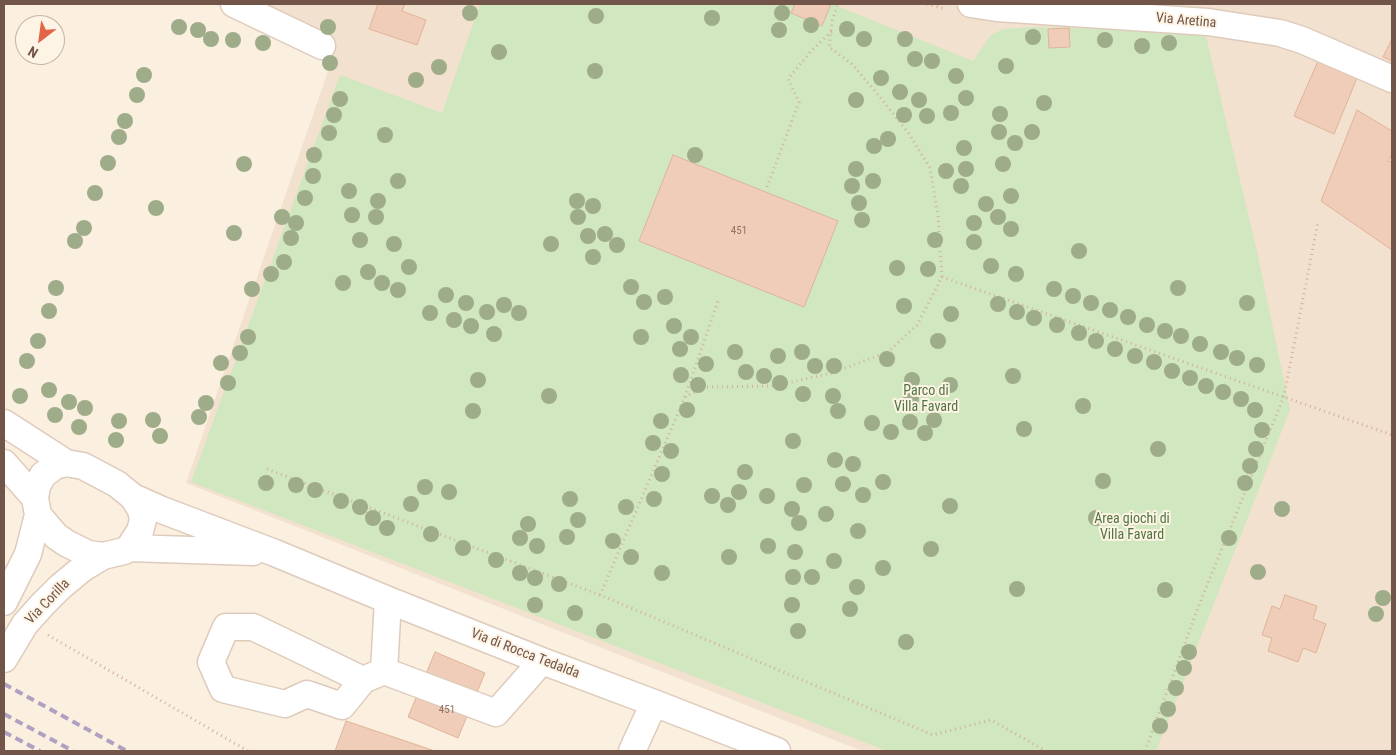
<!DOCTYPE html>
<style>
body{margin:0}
#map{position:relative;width:1396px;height:755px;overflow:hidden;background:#fbefdf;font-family:"Roboto Condensed",sans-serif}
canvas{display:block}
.frame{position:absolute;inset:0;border:5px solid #705548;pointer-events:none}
.north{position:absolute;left:15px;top:15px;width:50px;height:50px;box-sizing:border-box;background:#fef4e5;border:1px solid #c5b4a6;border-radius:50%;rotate:210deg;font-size:14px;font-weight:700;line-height:20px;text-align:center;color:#705548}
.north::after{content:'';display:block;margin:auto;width:18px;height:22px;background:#e16648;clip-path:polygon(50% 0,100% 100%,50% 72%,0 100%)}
</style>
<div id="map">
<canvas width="1396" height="755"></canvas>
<div class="frame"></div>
<div class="north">N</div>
</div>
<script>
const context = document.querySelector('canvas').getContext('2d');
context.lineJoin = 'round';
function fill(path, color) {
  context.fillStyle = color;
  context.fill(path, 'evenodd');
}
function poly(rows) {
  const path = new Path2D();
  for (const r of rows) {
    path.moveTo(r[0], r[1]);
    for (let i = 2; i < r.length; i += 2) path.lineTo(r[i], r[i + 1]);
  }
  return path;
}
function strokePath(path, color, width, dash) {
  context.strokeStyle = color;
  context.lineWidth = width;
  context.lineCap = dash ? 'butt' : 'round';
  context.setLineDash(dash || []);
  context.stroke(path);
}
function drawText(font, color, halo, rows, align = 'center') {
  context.font = font + ' "Roboto Condensed",sans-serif';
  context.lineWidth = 4;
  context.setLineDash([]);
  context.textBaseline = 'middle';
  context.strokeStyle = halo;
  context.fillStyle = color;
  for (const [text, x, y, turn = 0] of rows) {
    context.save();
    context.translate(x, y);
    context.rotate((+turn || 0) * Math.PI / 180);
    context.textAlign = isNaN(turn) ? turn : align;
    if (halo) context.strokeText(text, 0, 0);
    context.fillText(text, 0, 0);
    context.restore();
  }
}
const residential = poly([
 [246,4,1392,4,1392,751,862,751,186,483,336,48]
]);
const green = poly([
 [480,4,832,4,973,61,991,35,1003,29,1036,27,1205,32,1258,256,1290,410,1156,751,887,751,191,482,340,75,442,113]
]);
const building = poly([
 [378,4,405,4,402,11,426,20,417,45,369,29,378,4],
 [795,4,831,4,822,26,791,13,795,4],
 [1069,28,1070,47,1049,48,1048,29,1069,28],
 [1392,39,1392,61,1383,57,1392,39],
 [1318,61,1357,78,1334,134,1294,116,1318,61],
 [1357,110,1392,131,1392,154,1388,161,1392,162,1392,250,1321,201,1357,110],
 [673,155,838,221,804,307,639,241,673,155],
 [1285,595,1317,606,1313,619,1326,624,1316,653,1303,648,1298,662,1268,651,1272,638,1262,635,1272,606,1280,609,1285,595],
 [435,652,485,673,458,738,408,717,435,652],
 [346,721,435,751,335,751,346,721]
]);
const path = poly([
 [927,4,946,9],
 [767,187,799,102,788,79,812,50,832,31],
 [942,277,1392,435],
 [685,397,719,298],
 [267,469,600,595,933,735,991,720,1046,751],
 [600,595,685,397,704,387,773,386,832,373,888,352,917,325,942,277,938,216,930,168,909,134,880,97,852,64,829,47,832,21,838,4],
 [48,635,248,751],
 [1145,751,1199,605,1284,396,1318,222]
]);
const minor = poly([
 [234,4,322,46],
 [971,4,997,8,1208,22,1280,33,1302,40,1392,79],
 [4,423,66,463],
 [4,463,35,498],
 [133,497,141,510,143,520,140,531,129,548,124,551,103,556,88,554,66,543,56,536,38,515,35,498,37,486,43,475,55,466,66,463,83,466,117,484,133,497,162,510,275,553,388,600,542,661,654,703,777,751],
 [129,548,253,552],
 [388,600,384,671,496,713,542,661],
 [4,602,28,554,38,515],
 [4,659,25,624,43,604,60,587,83,568,103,556],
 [363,680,342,706,307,694,285,704,223,689,211,662,226,627,253,627,363,680,384,671],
 [632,751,654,703]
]);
const rail = poly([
 [4,684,127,751],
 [4,714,73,751],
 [4,732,40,751]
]);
const trees = [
 [470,13],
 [782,13],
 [596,16],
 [712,18],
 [811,25],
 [179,27],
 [328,27],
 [847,29],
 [198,30],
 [779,30],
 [1033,37],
 [211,39],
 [864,39],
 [905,39],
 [233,40],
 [1105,40],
 [263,43],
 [1169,43],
 [1142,46],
 [499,52],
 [915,59],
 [932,61],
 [330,63],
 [1006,66],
 [439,67],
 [595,71],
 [144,75],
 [956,76],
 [881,78],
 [416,80],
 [900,92],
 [137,95],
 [966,98],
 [340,99],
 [856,100],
 [919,100],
 [1044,103],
 [951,113],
 [1000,114],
 [334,115],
 [904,115],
 [927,116],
 [125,121],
 [999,132],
 [1032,132],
 [329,133],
 [385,135],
 [119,137],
 [888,139],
 [1015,143],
 [874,146],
 [964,148],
 [314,155],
 [695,155],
 [108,163],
 [244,164],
 [1003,164],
 [856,169],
 [966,169],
 [946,171],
 [313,176],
 [398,181],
 [873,181],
 [852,186],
 [961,186],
 [349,191],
 [95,193],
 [1011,196],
 [305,198],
 [378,201],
 [577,201],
 [859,203],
 [986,204],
 [593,206],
 [156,208],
 [352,215],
 [282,217],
 [376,217],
 [578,217],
 [998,217],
 [862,220],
 [296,223],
 [974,223],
 [84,228],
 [1011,229],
 [234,233],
 [605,234],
 [588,236],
 [291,238],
 [360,240],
 [935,240],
 [75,241],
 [974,242],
 [394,244],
 [551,244],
 [617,245],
 [1079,251],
 [593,257],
 [284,262],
 [991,266],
 [409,267],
 [897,268],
 [928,269],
 [368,272],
 [271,274],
 [1016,274],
 [343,283],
 [382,283],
 [631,287],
 [56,288],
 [1178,288],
 [252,289],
 [1054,289],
 [398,290],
 [446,295],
 [1073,296],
 [665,297],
 [644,302],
 [466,303],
 [1091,303],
 [1247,303],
 [998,304],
 [504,305],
 [904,306],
 [1110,310],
 [49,311],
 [487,312],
 [1017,312],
 [430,313],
 [519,313],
 [951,314],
 [1128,317],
 [1034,318],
 [454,320],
 [1057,325],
 [1147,325],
 [471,326],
 [674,326],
 [1165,331],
 [1079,333],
 [494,334],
 [1181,336],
 [248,337],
 [641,337],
 [691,337],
 [38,341],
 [938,341],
 [1096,341],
 [1200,344],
 [680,349],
 [1115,349],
 [735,352],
 [802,352],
 [1221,352],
 [240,353],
 [778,356],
 [1135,356],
 [1237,358],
 [887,359],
 [27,361],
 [1154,362],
 [221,363],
 [706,364],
 [1257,365],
 [815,366],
 [834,366],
 [1172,371],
 [746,372],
 [681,375],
 [764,376],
 [1013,376],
 [1190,378],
 [478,380],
 [912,380],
 [228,383],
 [780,383],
 [698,385],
 [950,385],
 [1206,386],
 [49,390],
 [1223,392],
 [803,394],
 [20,396],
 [549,396],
 [833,396],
 [911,399],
 [1241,399],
 [69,402],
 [206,403],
 [1083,406],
 [85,408],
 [687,410],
 [1255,410],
 [473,411],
 [838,411],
 [55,415],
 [199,417],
 [153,420],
 [934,420],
 [119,421],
 [661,421],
 [910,422],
 [872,423],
 [79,427],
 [1024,429],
 [1262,430],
 [891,432],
 [925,433],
 [160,436],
 [116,440],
 [793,441],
 [653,443],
 [1158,449],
 [1256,449],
 [671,451],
 [835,460],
 [853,464],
 [1250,466],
 [745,472],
 [662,474],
 [1103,481],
 [883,482],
 [266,483],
 [1245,483],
 [843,484],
 [296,485],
 [804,485],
 [425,487],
 [315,490],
 [449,492],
 [739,492],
 [863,495],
 [712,496],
 [767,496],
 [570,499],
 [654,499],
 [341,501],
 [411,504],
 [728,505],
 [950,506],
 [360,507],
 [626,507],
 [792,509],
 [1282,509],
 [826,514],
 [373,518],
 [1096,518],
 [578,520],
 [799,523],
 [528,524],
 [387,528],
 [858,531],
 [431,534],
 [567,537],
 [520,538],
 [1229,538],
 [613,541],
 [537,546],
 [768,546],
 [463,548],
 [931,549],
 [795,552],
 [631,557],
 [729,557],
 [496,560],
 [834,561],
 [883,568],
 [1258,572],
 [520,573],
 [662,573],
 [793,577],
 [812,577],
 [535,578],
 [559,584],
 [857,587],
 [1017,589],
 [1165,590],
 [1383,598],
 [535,605],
 [792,605],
 [850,609],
 [575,613],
 [1376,614],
 [604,631],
 [798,631],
 [906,642],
 [1189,652],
 [1184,668],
 [1176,688],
 [1168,709],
 [1160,726]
];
const numberNames = [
 ["451",739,231],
 ["451",447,710]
];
const streetNames = [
 ["Via Aretina",1186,21,5],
 ["Via Corilla",48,602,-46],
 ["Via di Rocca Tedalda",525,654,21]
];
const parkNames = [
 ["Parco di",926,391],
 ["Villa Favard",926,407],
 ["Area giochi di",1132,519],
 ["Villa Favard",1132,535]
];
fill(residential, '#f2e1ce');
fill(green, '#d0e7bf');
fill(building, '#efcdb8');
strokePath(building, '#e1b399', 1);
strokePath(minor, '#decbbc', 29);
strokePath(path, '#d3b09c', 3, [1, 4]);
strokePath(minor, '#fff', 26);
strokePath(rail, '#b2a0c2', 4, [8, 5]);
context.fillStyle = '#9eac89';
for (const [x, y] of trees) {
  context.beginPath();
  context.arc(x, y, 8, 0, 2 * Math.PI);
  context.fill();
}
drawText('11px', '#907364', null, numberNames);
drawText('14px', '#705548', '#fef4e5', streetNames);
drawText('14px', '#527642', '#fef4e5', parkNames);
</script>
